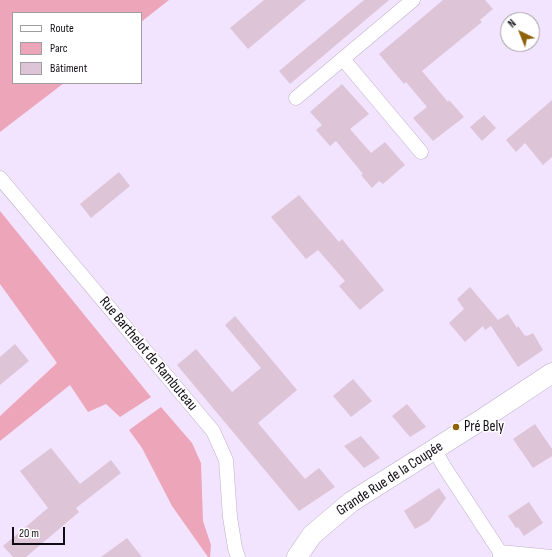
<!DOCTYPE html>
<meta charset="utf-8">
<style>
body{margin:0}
#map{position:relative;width:552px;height:557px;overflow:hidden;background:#f2e3fe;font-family:"Sofia Sans Condensed",sans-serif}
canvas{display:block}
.legend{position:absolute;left:12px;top:12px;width:130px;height:72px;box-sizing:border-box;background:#fff;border:1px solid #a09ea1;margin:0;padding:5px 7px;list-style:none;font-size:12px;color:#110c14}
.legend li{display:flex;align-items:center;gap:8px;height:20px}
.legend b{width:20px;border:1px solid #a09ea1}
.north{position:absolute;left:500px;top:12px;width:40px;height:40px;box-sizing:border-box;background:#fff;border:1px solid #a09ea1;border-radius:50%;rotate:317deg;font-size:11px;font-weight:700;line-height:16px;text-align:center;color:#110c14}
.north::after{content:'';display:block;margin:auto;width:14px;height:18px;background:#8f610b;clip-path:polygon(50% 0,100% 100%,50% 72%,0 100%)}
.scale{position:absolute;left:12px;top:527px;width:53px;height:18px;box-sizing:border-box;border:2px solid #110c14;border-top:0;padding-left:5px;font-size:12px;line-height:14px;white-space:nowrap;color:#110c14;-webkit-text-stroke:3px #fff;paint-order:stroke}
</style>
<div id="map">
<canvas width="552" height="557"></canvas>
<ul class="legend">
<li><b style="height:5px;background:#fff"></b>Route</li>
<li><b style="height:11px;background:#eda5ba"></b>Parc</li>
<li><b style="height:11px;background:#dec4d7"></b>Bâtiment</li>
</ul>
<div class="north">N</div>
<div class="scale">20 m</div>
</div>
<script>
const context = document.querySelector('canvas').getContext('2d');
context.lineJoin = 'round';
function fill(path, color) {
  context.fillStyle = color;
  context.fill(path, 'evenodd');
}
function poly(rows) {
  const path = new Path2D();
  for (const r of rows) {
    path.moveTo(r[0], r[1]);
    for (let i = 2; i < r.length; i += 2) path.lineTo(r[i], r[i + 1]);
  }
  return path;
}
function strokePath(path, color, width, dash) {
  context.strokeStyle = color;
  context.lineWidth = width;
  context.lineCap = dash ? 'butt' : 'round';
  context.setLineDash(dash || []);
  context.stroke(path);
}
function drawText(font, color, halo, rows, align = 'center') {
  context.font = font + ' "Sofia Sans Condensed",sans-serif';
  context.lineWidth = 3;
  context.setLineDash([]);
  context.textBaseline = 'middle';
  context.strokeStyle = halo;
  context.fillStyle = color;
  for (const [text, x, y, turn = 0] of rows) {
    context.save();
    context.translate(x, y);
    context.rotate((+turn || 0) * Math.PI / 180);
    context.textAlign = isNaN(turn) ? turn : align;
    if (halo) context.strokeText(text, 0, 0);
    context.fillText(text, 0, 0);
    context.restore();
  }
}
const green = poly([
 [0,0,169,0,141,22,141,13,13,13,13,83,64,83,0,132],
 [0,211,151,397,120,417,106,404,88,412,70,385,0,441,0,416,57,363,0,284],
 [161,407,192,443,201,463,203,521,211,545,210,557,208,557,172,506,142,448,129,430]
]);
const building = poly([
 [264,0,306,0,248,49,230,28],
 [364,0,389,0,290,84,279,71],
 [443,0,485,0,493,9,480,20,482,22,422,71,448,102,449,100,464,117,433,141,413,118,427,107,406,82,404,84,379,54],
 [342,84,369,114,350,129,371,153,385,142,405,165,383,184,379,181,372,188,361,175,363,174,336,141,330,146,316,130,322,125,310,112],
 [552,100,552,157,543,165,525,143,516,152,506,140],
 [484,115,496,128,482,141,470,127],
 [119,172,130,186,91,218,80,204],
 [299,195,339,242,342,239,384,290,360,310,339,286,345,281,318,250,306,259,271,217],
 [470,287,498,320,508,314,517,328,518,326,525,336,526,335,527,336,533,333,543,350,518,367,491,326,485,330,483,326,465,342,449,323,464,309,457,299],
 [235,316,297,390,258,423,305,479,319,468,335,487,299,511,177,365,196,349,232,392,261,368,225,325],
 [15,344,29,361,0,385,0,357],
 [353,379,372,401,351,417,333,396],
 [407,404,426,427,410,437,392,416],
 [535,424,552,449,552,456,533,468,513,439],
 [361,436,380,458,364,468,344,446],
 [51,448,80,484,111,460,121,473,76,508,79,512,26,557,13,557,3,546,48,508,20,471],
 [439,488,446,498,429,521,415,529,404,511],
 [529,502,543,523,524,536,518,527,516,528,508,516],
 [127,538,142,557,101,557]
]);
const street = poly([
 [343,59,421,152],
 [296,98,413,0],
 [0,178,213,431,226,460,230,517,235,548,238,557],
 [435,450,443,465,500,552,500,557],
 [500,552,552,557]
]);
const secondary = poly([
 [297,557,312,535,351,502,481,420,552,373]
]);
const markers = [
 [456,427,4,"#8f610b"]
];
const streetNames = [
 ["Rue Barthelot de Rambuteau",148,354,50],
 ["Grande Rue de la Coupée",390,479,-33]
];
const poiNames = [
 ["Pré Bely",464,427]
];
fill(green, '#eda5ba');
fill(building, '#dec4d7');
strokePath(street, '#beb0ca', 15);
strokePath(secondary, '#beb0ca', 21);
strokePath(street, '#fff', 14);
strokePath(secondary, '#fff', 20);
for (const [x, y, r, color] of markers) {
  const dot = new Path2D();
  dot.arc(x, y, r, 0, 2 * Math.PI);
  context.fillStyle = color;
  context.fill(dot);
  strokePath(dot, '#fff', 1.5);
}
drawText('15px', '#110c14', '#fff', streetNames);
drawText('15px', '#110c14', '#fff', poiNames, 'left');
</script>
